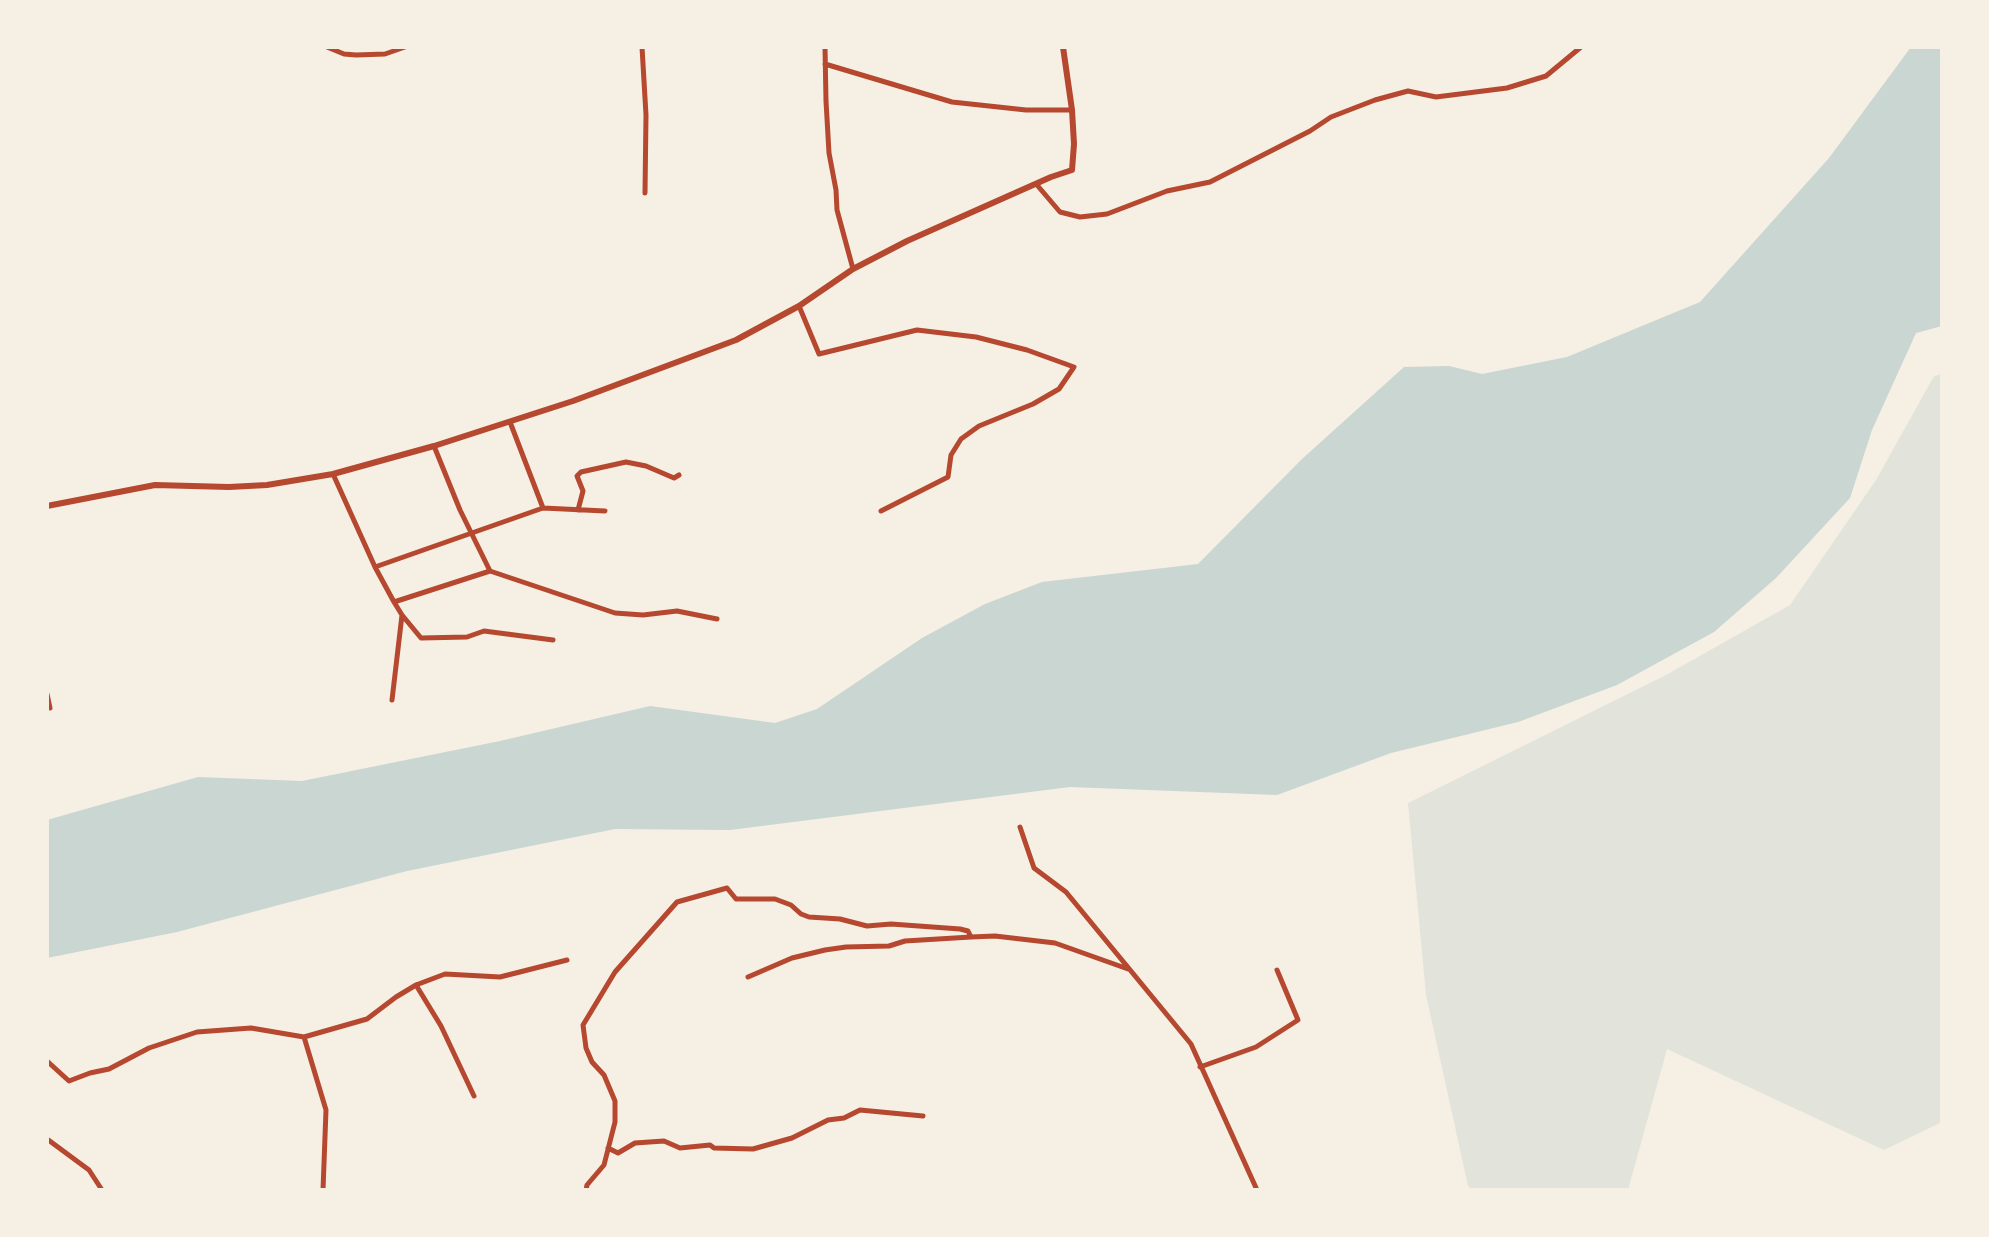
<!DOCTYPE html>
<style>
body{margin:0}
#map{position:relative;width:1989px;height:1237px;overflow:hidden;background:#f6efe4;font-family:"Archivo Narrow",sans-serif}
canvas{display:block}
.frame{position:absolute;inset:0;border:49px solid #f6efe4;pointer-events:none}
</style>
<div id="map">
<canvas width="1989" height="1237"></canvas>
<div class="frame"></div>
</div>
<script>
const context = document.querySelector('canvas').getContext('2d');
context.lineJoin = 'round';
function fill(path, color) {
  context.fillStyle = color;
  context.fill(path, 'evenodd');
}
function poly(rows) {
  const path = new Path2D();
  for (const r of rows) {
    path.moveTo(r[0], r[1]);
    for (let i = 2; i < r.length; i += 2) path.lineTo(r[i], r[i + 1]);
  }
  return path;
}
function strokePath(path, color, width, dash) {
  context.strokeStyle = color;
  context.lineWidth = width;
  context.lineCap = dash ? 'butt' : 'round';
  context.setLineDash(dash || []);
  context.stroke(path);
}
const green = poly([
 [1942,374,1942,1122,1884,1150,1667,1049,1628,1190,1471,1190,1468,1186,1426,995,1408,803,1666,675,1790,605,1876,480,1934,376]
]);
const water = poly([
 [1911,47,1942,47,1942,326,1916,333,1872,430,1850,498,1776,578,1714,632,1617,685,1518,722,1391,753,1277,795,1070,787,730,830,615,829,407,871,177,932,47,958,47,820,198,777,302,781,500,741,650,706,775,723,817,709,922,638,985,604,1042,582,1198,564,1302,459,1404,367,1449,366,1482,374,1567,357,1700,302,1829,158]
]);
const minor = poly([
 [327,47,344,54,356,55,385,54,405,47],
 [642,47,646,115,645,193],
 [825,47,826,101,829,153,836,190,837,210,853,269],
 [825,64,952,102,1026,110,1072,110],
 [1037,185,1060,212,1080,217,1107,214,1167,191,1210,182,1310,131,1331,117,1375,100,1408,91,1436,97,1507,88,1546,76,1581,47],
 [799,306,819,354,917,330,976,337,1027,350,1074,367,1059,389,1033,404,979,426,961,439,951,455,948,477,881,511],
 [510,422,543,508],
 [434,446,460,510,490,571],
 [333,474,375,567,394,602,490,571,615,613,643,615,677,611,717,619],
 [578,510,583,491,577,476,581,472,626,462,646,466,674,478,679,475],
 [375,567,543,508,605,511],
 [402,615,421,638,467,637,484,631,553,640],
 [47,694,50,708],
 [392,700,402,615,394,602],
 [1020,827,1034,868,1066,892,1191,1044,1257,1190],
 [748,977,792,958,825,950,846,947,889,946,905,941,971,937,995,936,1055,943,1128,969],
 [416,985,441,1026,474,1096],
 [304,1037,367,1019,396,997,416,985,445,974,500,977,567,960],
 [47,1061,69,1081,90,1073,109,1069,149,1048,197,1032,251,1028,304,1037,326,1110,323,1190],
 [1200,1067,1256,1047,1298,1020,1277,970],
 [47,1139,89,1170,102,1190],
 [608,1148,618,1153,635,1143,664,1141,680,1148,710,1145,714,1148,753,1149,792,1138,828,1120,844,1118,860,1110,923,1116],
 [586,1190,587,1185,604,1165,615,1122,615,1101,604,1075,592,1062,586,1048,583,1025,615,972,677,902,727,888,736,899,775,899,791,905,801,914,809,917,840,919,867,926,891,924,960,929,968,931,971,937]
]);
const tertiary = poly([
 [47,506,155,485,229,487,267,485,333,474,434,446,573,401,736,340,799,306,853,269,907,241,1051,177,1072,170,1074,144,1072,110,1063,47]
]);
fill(green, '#e2e4dc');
fill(water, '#c9d6d2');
strokePath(minor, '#b5482f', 5);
strokePath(tertiary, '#b5482f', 6);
</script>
